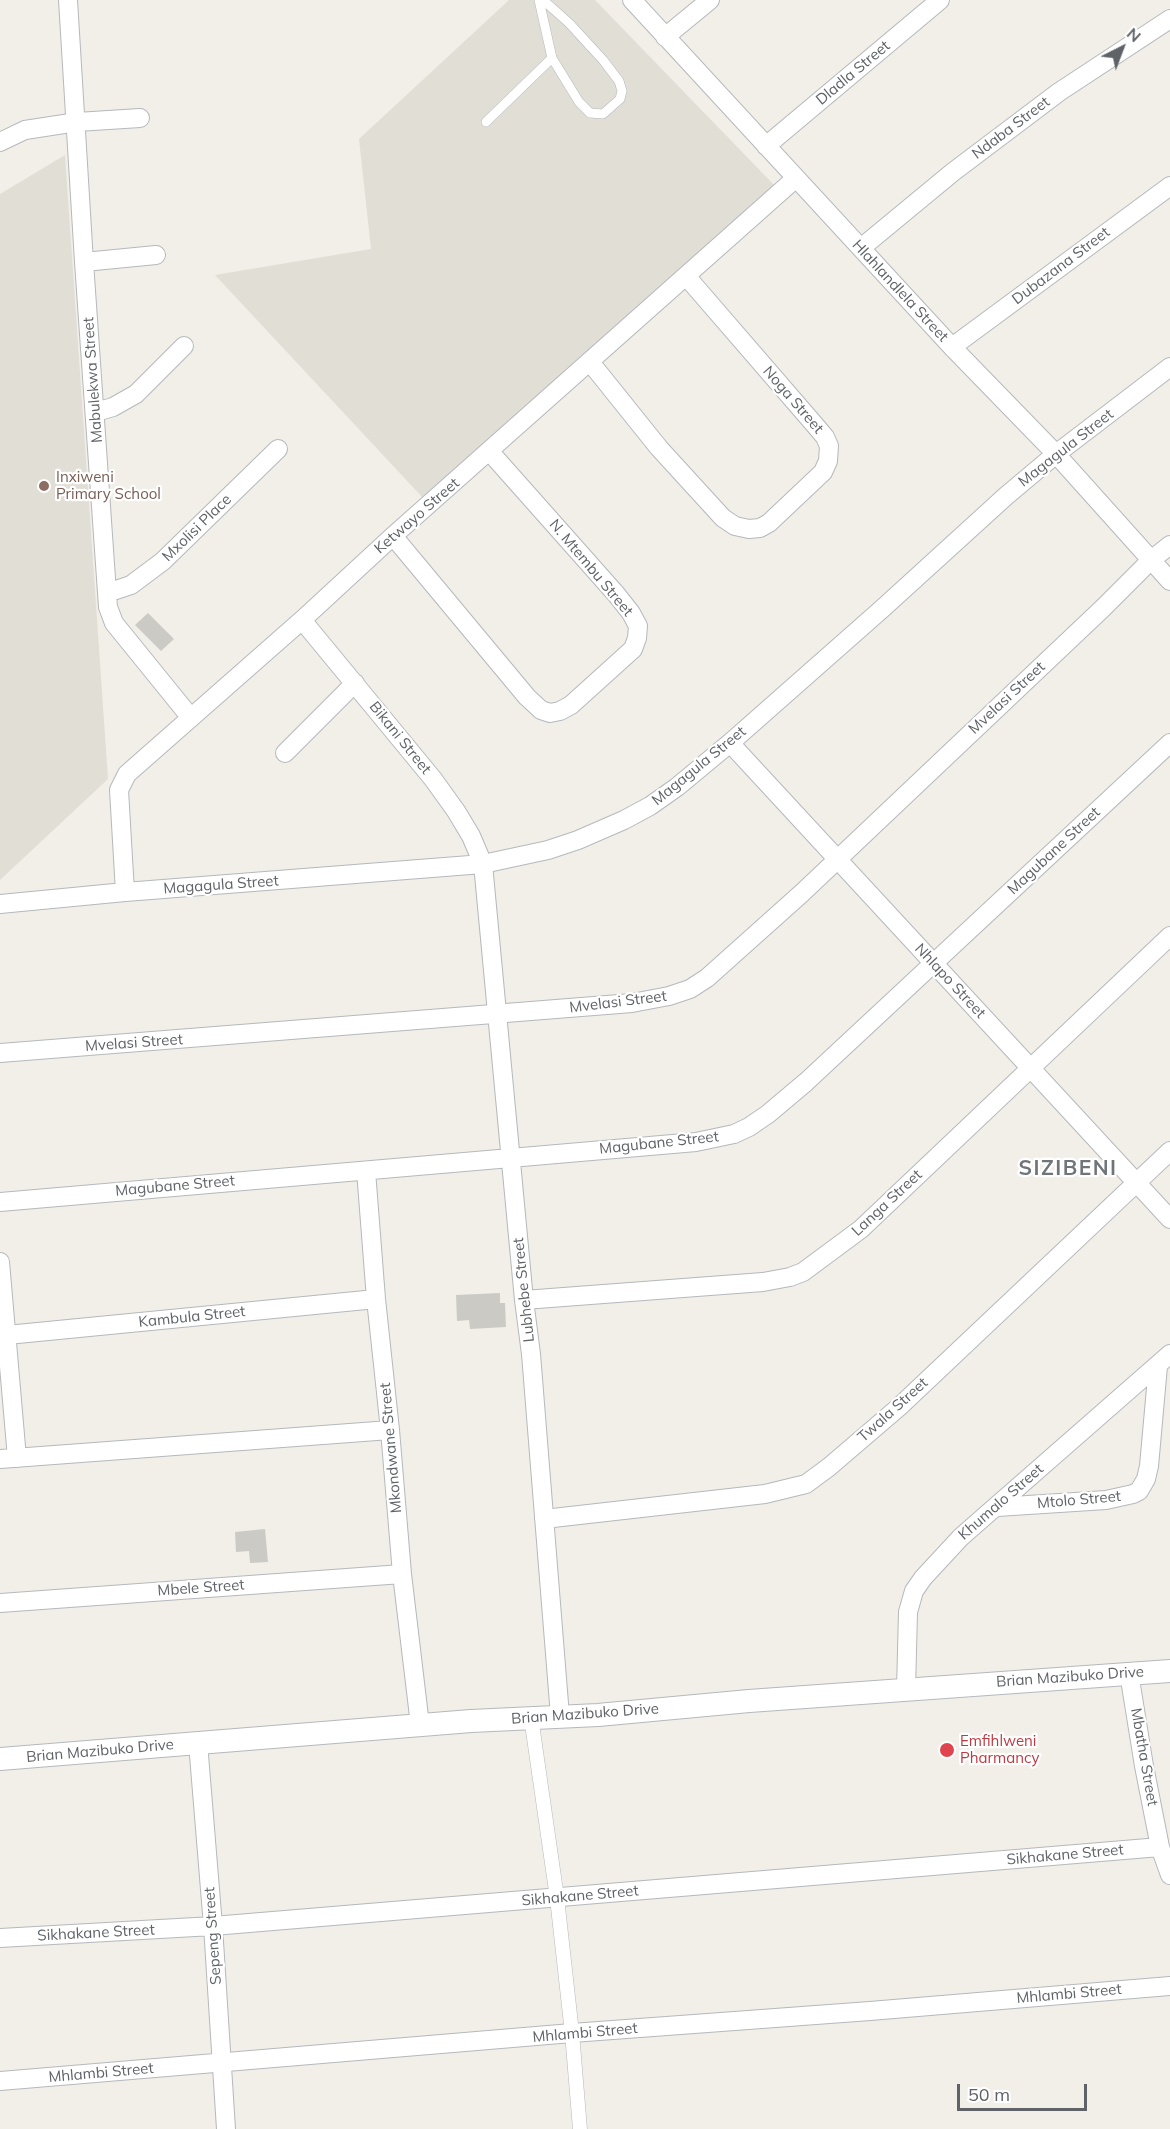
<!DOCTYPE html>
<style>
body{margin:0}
#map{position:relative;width:1170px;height:2129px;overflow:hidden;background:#f1efe8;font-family:Mulish,sans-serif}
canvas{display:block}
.north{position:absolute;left:1092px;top:18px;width:60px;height:60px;-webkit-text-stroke:4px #fff;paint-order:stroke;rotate:42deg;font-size:16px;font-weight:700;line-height:24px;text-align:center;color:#5f6368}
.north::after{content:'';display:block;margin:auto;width:21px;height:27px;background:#5f6368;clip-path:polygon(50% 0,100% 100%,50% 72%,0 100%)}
.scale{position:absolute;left:957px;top:2084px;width:130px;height:27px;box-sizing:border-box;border:3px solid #5f6368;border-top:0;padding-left:8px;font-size:18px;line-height:21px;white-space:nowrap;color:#5f6368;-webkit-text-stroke:4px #fff;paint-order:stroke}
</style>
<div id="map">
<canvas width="1170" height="2129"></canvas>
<div class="north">N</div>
<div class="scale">50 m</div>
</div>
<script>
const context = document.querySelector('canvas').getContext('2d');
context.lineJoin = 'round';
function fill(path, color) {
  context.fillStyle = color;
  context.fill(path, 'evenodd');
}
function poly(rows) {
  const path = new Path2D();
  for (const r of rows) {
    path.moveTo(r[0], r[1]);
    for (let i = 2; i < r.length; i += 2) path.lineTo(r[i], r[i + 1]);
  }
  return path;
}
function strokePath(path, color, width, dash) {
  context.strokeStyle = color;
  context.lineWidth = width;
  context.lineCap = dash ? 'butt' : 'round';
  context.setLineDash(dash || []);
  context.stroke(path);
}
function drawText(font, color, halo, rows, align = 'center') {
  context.font = font + ' Mulish,sans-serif';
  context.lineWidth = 4.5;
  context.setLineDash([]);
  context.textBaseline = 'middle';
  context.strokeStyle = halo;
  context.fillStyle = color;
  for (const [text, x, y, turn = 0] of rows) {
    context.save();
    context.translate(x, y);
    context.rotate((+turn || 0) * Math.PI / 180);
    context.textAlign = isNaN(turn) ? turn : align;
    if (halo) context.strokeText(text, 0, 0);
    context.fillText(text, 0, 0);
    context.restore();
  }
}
const education = poly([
 [509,0,595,0,777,188,424,499,215,275,371,249,359,139],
 [65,155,108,779,0,880,0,194]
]);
const building = poly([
 [148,613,174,639,161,651,135,625],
 [500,1293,500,1303,505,1303,506,1327,470,1329,469,1320,457,1321,456,1295],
 [265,1529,268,1562,250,1563,249,1551,236,1552,235,1532]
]);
const service = poly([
 [539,0,552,58,579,102,590,113,603,114,620,99,622,91,619,81,603,60,569,23,543,0],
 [486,122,552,58]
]);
const pedestrian = poly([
 [531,1717,557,1898,572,2033,580,2129]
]);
const minor = poly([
 [68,0,84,262,108,607,114,623,191,718],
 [632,0,952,347,1056,454,1170,581],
 [665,37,710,0],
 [0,142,25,130,77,122,140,118],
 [766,146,940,0],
 [861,248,953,172,1059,92,1170,19],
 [84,262,156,255],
 [952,347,1170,186],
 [590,362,659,448,723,518,735,526,749,529,760,528,769,523,823,472,828,461,829,446,825,437,814,424,686,276],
 [96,412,113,407,136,394,184,346],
 [393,536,527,697,541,710,550,713,560,711,571,705,633,649,637,638,638,626,631,613,616,594,490,452],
 [107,593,131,585,163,561,278,449],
 [302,620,433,779,456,811,471,836,483,864,524,1300,531,1354,560,1716],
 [730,743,1170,1219],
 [285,753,355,683],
 [125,892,119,790,127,774,302,620,393,536,796,178],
 [0,904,125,892,483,864,548,850,578,840,624,820,650,806,677,787,730,743,883,608,1006,496,1056,454,1170,367],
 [0,1053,632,1003,669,996,690,989,707,978,802,893,1103,608,1151,560,1170,545],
 [366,1171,376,1299,390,1430,402,1574,420,1725],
 [0,1202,696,1142,734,1134,749,1127,768,1114,806,1082,1170,743],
 [0,1262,17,1458],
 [524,1300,763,1282,790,1277,803,1272,861,1229,1170,936],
 [7,1335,376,1299],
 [0,1459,390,1430],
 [997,1507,1106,1500,1133,1494,1139,1491,1146,1479,1149,1466,1158,1366],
 [544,1519,765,1494,806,1484,829,1467,899,1407,1170,1151],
 [0,1603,402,1574],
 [1129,1673,1144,1766,1160,1847,1170,1875],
 [906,1690,908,1612,914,1591,923,1578,961,1537,1170,1354],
 [198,1743,213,1926,226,2129],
 [0,1938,213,1926,1160,1847],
 [0,2081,572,2033,870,2011,1170,1986]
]);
const tertiary = poly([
 [0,1759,471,1721,598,1715,749,1701,1170,1671]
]);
const markers = [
 [44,486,6,"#8d6e63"],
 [947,1750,8,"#e0444e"]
];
const streetNames = [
 ["Dladla Street",853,73,-40],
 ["Ndaba Street",1011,128,-37],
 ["Dubazana Street",1061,266,-37],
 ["Hlahlandlela Street",900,291,47],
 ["Mabulekwa Street",93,380,-94],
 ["Noga Street",793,400,49],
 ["Magagula Street",1066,448,-38],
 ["Ketwayo Street",417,516,-41],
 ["Mxolisi Place",197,528,-44],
 ["N. Mtembu Street",591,568,50],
 ["Mvelasi Street",1007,698,-43],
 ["Bikani Street",400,738,51],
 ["Magagula Street",699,766,-39],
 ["Magubane Street",1054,851,-43],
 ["Magagula Street",221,885,-4],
 ["Nhlapo Street",950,981,47],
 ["Mvelasi Street",618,1002,-7],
 ["Mvelasi Street",134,1043,-4],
 ["Magubane Street",659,1143,-6],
 ["Magubane Street",175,1186,-5],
 ["Langa Street",887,1203,-43],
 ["Lubhebe Street",524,1290,-96],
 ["Kambula Street",192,1317,-6],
 ["Twala Street",893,1410,-42],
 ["Mkondwane Street",391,1448,-95],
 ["Mtolo Street",1079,1500,-5],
 ["Khumalo Street",1001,1502,-41],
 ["Mbele Street",201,1588,-4],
 ["Brian Mazibuko Drive",1070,1677,-4],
 ["Brian Mazibuko Drive",585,1714,-4],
 ["Brian Mazibuko Drive",100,1751,-5],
 ["Mbatha Street",1144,1757,80],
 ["Sikhakane Street",1065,1855,-5],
 ["Sikhakane Street",580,1896,-5],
 ["Sikhakane Street",96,1933,-3],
 ["Sepeng Street",213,1936,-94],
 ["Mhlambi Street",1069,1994,-5],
 ["Mhlambi Street",585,2033,-5],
 ["Mhlambi Street",101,2073,-5]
];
const educationNames = [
 ["Inxiweni",56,477],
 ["Primary School",56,494]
];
const healthNames = [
 ["Emfihlweni",960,1741],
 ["Pharmancy",960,1758]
];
const districtNames = [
 ["SIZIBENI",1068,1169]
];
fill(education, '#e1ded6');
fill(building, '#cccac5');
strokePath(service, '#b5b8bc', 10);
strokePath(pedestrian, '#b5b8bc', 15);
strokePath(minor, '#b5b8bc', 20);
strokePath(tertiary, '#b5b8bc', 24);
strokePath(service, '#fff', 9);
strokePath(pedestrian, '#fff', 14);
strokePath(minor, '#fff', 18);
strokePath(tertiary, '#fff', 22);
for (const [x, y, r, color] of markers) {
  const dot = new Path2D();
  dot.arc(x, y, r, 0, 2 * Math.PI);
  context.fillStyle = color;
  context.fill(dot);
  strokePath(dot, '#fff', 2);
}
drawText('15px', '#5f6368', '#fff', streetNames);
drawText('15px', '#785e54', '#fff', educationNames, 'left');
drawText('15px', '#be3a42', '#fff', healthNames, 'left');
context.letterSpacing = '1.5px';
drawText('bold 21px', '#70757a', '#fff', districtNames);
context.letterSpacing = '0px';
</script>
